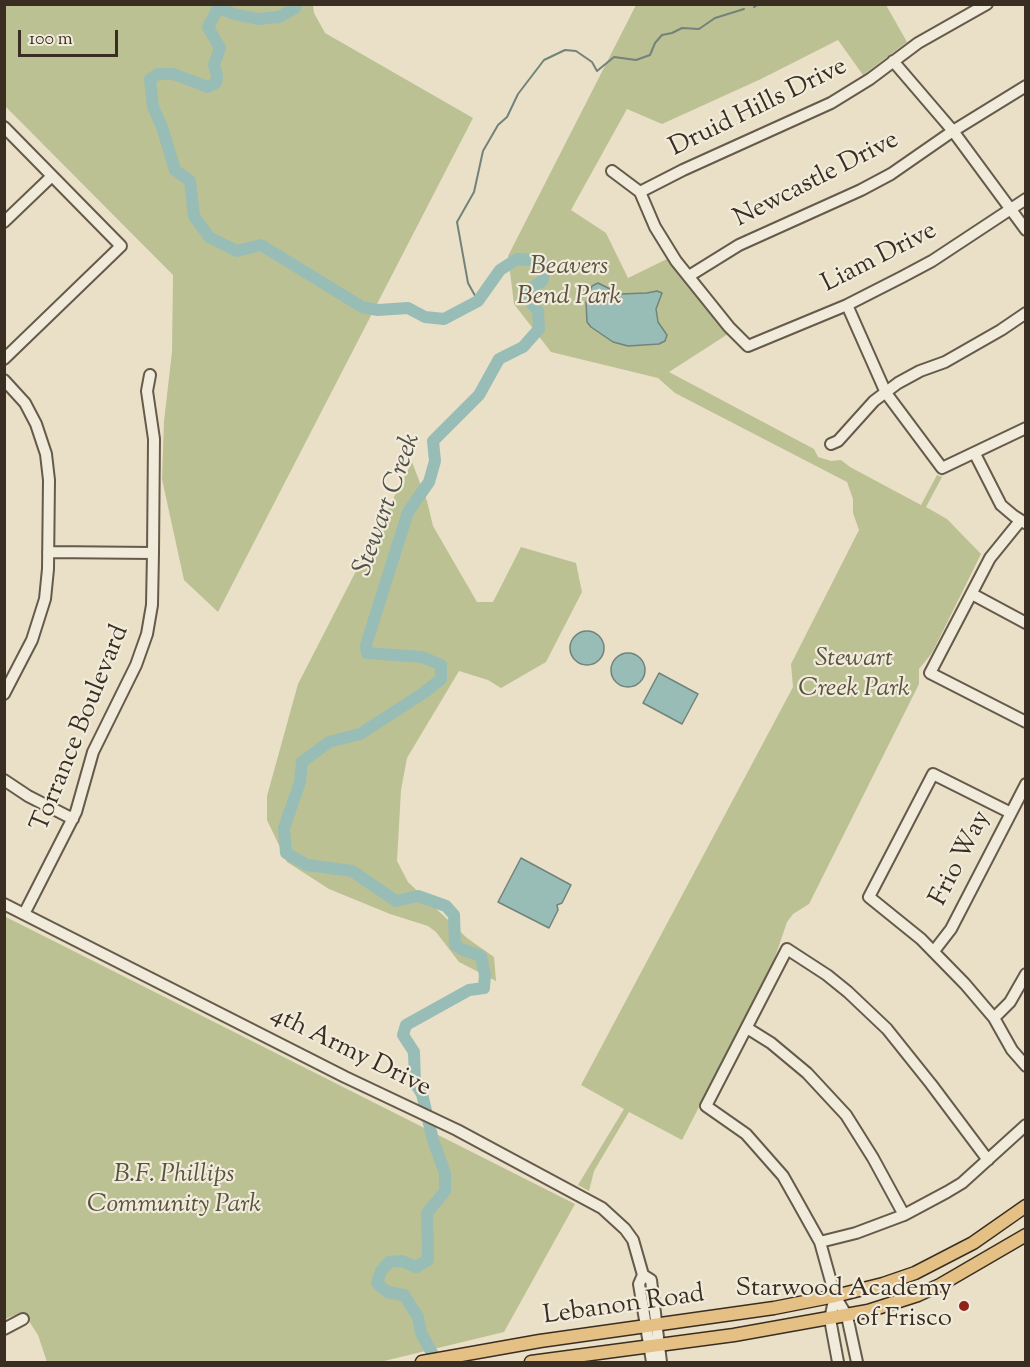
<!DOCTYPE html>
<style>
body{margin:0}
#map{position:relative;width:1030px;height:1367px;overflow:hidden;background:#eae0c7;font-family:"Sorts Mill Goudy",serif}
canvas{display:block}
.frame{position:absolute;inset:0;border:6px solid #3a2d22;pointer-events:none}
.scale{position:absolute;left:18px;top:30px;width:100px;height:27px;box-sizing:border-box;border:3px solid #3a2d22;border-top:0;padding-left:8px;font-size:18px;line-height:21px;white-space:nowrap;color:#3a2d22;-webkit-text-stroke:4px #f1ebdb;paint-order:stroke}
</style>
<div id="map">
<canvas width="1030" height="1367"></canvas>
<div class="frame"></div>
<div class="scale">100 m</div>
</div>
<script>
const context = document.querySelector('canvas').getContext('2d');
context.lineJoin = 'round';
function fill(path, color) {
  context.fillStyle = color;
  context.fill(path, 'evenodd');
}
function poly(rows) {
  const path = new Path2D();
  for (const r of rows) {
    if (r.length === 3) {
      path.moveTo(r[0] + r[2], r[1]);
      path.arc(r[0], r[1], r[2], 0, 2 * Math.PI);
      continue;
    }
    path.moveTo(r[0], r[1]);
    for (let i = 2; i < r.length; i += 2) path.lineTo(r[i], r[i + 1]);
  }
  return path;
}
function strokePath(path, color, width, dash) {
  context.strokeStyle = color;
  context.lineWidth = width;
  context.lineCap = dash ? 'butt' : 'round';
  context.setLineDash(dash || []);
  context.stroke(path);
}
function drawText(font, color, halo, rows, align = 'center') {
  context.font = font + ' "Sorts Mill Goudy",serif';
  context.lineWidth = 4.5;
  context.setLineDash([]);
  context.textBaseline = 'middle';
  context.strokeStyle = halo;
  context.fillStyle = color;
  for (const [text, x, y, turn = 0] of rows) {
    context.save();
    context.translate(x, y);
    context.rotate((+turn || 0) * Math.PI / 180);
    context.textAlign = isNaN(turn) ? turn : align;
    if (halo) context.strokeText(text, 0, 0);
    context.fillText(text, 0, 0);
    context.restore();
  }
}
const green = poly([
 [4,5,313,5,314,13,325,33,473,118,218,612,184,580,162,479,164,421,172,352,173,275,5,106],
 [636,5,886,5,907,42,863,75,838,40,761,79,662,124,627,109,571,210,606,233,628,278,667,259,728,334,669,372,814,449,818,457,831,461,841,460,850,467,921,505,937,475,942,477,926,507,947,519,981,554,932,653,919,669,919,684,809,904,793,914,787,922,773,963,682,1140,629,1112,594,1171,589,1191,578,1185,624,1109,581,1085,793,687,791,664,859,530,853,513,853,499,847,482,675,393,658,378,551,352,514,304,508,256],
 [412,462,427,501,433,526,477,602,493,602,521,547,576,563,582,592,546,662,501,688,488,680,459,671,407,758,401,790,397,861,408,882,467,938,494,957,496,981,459,962,436,932,428,926,390,914,329,889,287,862,267,820,267,796,298,684],
 [4,916,575,1204,504,1332,380,1362,47,1362,38,1335,23,1312,5,1319]
]);
const water = poly([
 [598,283,620,294,647,293,657,291,662,293,656,309,658,322,667,335,665,341,659,344,628,346,613,342,591,327,587,322,586,302,592,286,598,283],
 [587,648,17],
 [628,670,17],
 [659,673,698,694,682,724,643,703,659,673],
 [521,858,571,885,562,903,557,905,558,910,549,928,498,902,521,858]
]);
const stream = poly([
 [754,7,759,4],
 [478,301,468,283,457,222,474,192,483,151,498,125,507,117,518,94,544,60,565,50,576,51,592,62,597,71,614,57,636,60,650,55,655,43,662,35,672,33,682,28,699,29,715,18,744,9]
]);
const river = poly([
 [296,4,295,8,279,17,258,19,234,14,218,8,208,27,220,48,214,65,217,76,216,83,208,87,173,74,158,74,150,79,153,107,162,127,175,170,190,181,194,216,209,237,237,251,261,245,362,307,378,310,408,308,425,317,444,319,478,301,500,270,517,259,541,261,546,268,542,281,529,290,529,300,538,311,539,329,523,347,499,359,479,395,433,441,435,461,429,482,408,512,366,645,367,653,422,657,441,665,441,679,425,692,360,734,329,742,302,762,300,782,284,828,286,853,307,865,352,871,396,901,418,896,446,906,454,915,455,945,461,949,481,956,485,975,484,988,469,990,406,1025,403,1035,414,1052,415,1083,422,1094,433,1140,445,1173,445,1191,427,1213,428,1260,416,1267,402,1261,389,1262,381,1271,377,1283,387,1292,404,1295,418,1317,421,1333,437,1362]
]);
const minor = poly([
 [893,61,953,131,1026,230],
 [4,127,121,246,4,359],
 [612,171,640,192,655,227,676,261,729,327,748,346,847,305,902,277,932,261,1026,199],
 [640,192,683,170,831,103,870,79,918,43,987,4],
 [4,222,52,176],
 [689,276,739,245,861,190,891,174,953,131,1026,86],
 [847,305,886,393,942,468,1026,428],
 [4,380,25,403,36,424,46,454,49,480,48,569,45,599,32,640,4,694],
 [831,444,838,441,874,401,898,383,920,371,945,362,1001,330,1026,313],
 [975,454,1001,505,1014,516,1025,523],
 [1020,521,990,558,930,673,1026,722],
 [48,552,153,553],
 [972,594,1026,623],
 [4,780,28,796,73,819],
 [1011,813,933,774,869,897,921,939,965,984,994,1018,1012,1050,1026,1066],
 [4,904,345,1077,457,1130,602,1208,625,1229,633,1240,643,1275,639,1284,652,1362],
 [24,914,76,812,93,752,136,665,147,634,152,605,153,553,154,439,147,391,150,375],
 [934,951,951,929,1026,784],
 [994,1018,1010,1002,1026,974],
 [747,1028,771,1043,807,1073,846,1115,873,1158,904,1215],
 [820,1242,856,1233,904,1215,947,1192,962,1183,1026,1125],
 [643,1275,651,1280,661,1362],
 [835,1296,830,1319,838,1362],
 [4,1329,23,1319],
 [857,1362,847,1316,835,1296,820,1242,796,1199,783,1176,746,1134,706,1106,787,949,827,975,848,992,887,1029,931,1084,988,1160]
]);
const major = poly([
 [422,1362,540,1341,774,1308,835,1296,883,1284,915,1273,973,1243,1026,1206],
 [531,1362,734,1335,868,1311,918,1295,940,1285,1026,1235]
]);
const markers = [
 [964,1306,6,"#8f2418"]
];
const streetNames = [
 ["Druid Hills Drive",759,109,-26],
 ["Newcastle Drive",817,181,-27],
 ["Liam Drive",880,259,-27],
 ["Torrance Boulevard",82,729,-68],
 ["Frio Way",962,859,-63],
 ["4th Army Drive",350,1053,26],
 ["Lebanon Road",624,1307,-8]
];
const parkNames = [
 ["Beavers",569,269],
 ["Bend Park",569,299],
 ["Stewart",854,661],
 ["Creek Park",854,691],
 ["B.F. Phillips",174,1177],
 ["Community Park",174,1207]
];
const poiNames = [
 ["Starwood Academy",952,1291],
 ["of Frisco",952,1321]
];
const waterNames = [
 ["Stewart Creek",389,505,-70]
];
fill(green, '#bbc193');
fill(water, '#98bdb7');
strokePath(water, '#72837b', 1.5);
strokePath(stream, '#72837b', 2);
strokePath(river, '#98bdb7', 12);
strokePath(minor, '#665a4b', 14);
strokePath(major, '#3a2d22', 15);
strokePath(minor, '#f1ebdb', 10);
strokePath(major, '#e5c084', 12);
for (const [x, y, r, color] of markers) {
  const dot = new Path2D();
  dot.arc(x, y, r, 0, 2 * Math.PI);
  context.fillStyle = color;
  context.fill(dot);
  strokePath(dot, '#f1ebdb', 2);
}
drawText('26px', '#3a2d22', '#f1ebdb', streetNames);
drawText('italic 26px', '#5a523e', '#f1ebdb', parkNames);
drawText('26px', '#3a2d22', '#f1ebdb', poiNames, 'right');
drawText('italic 27px', '#525147', '#f1ebdb', waterNames);
</script>
